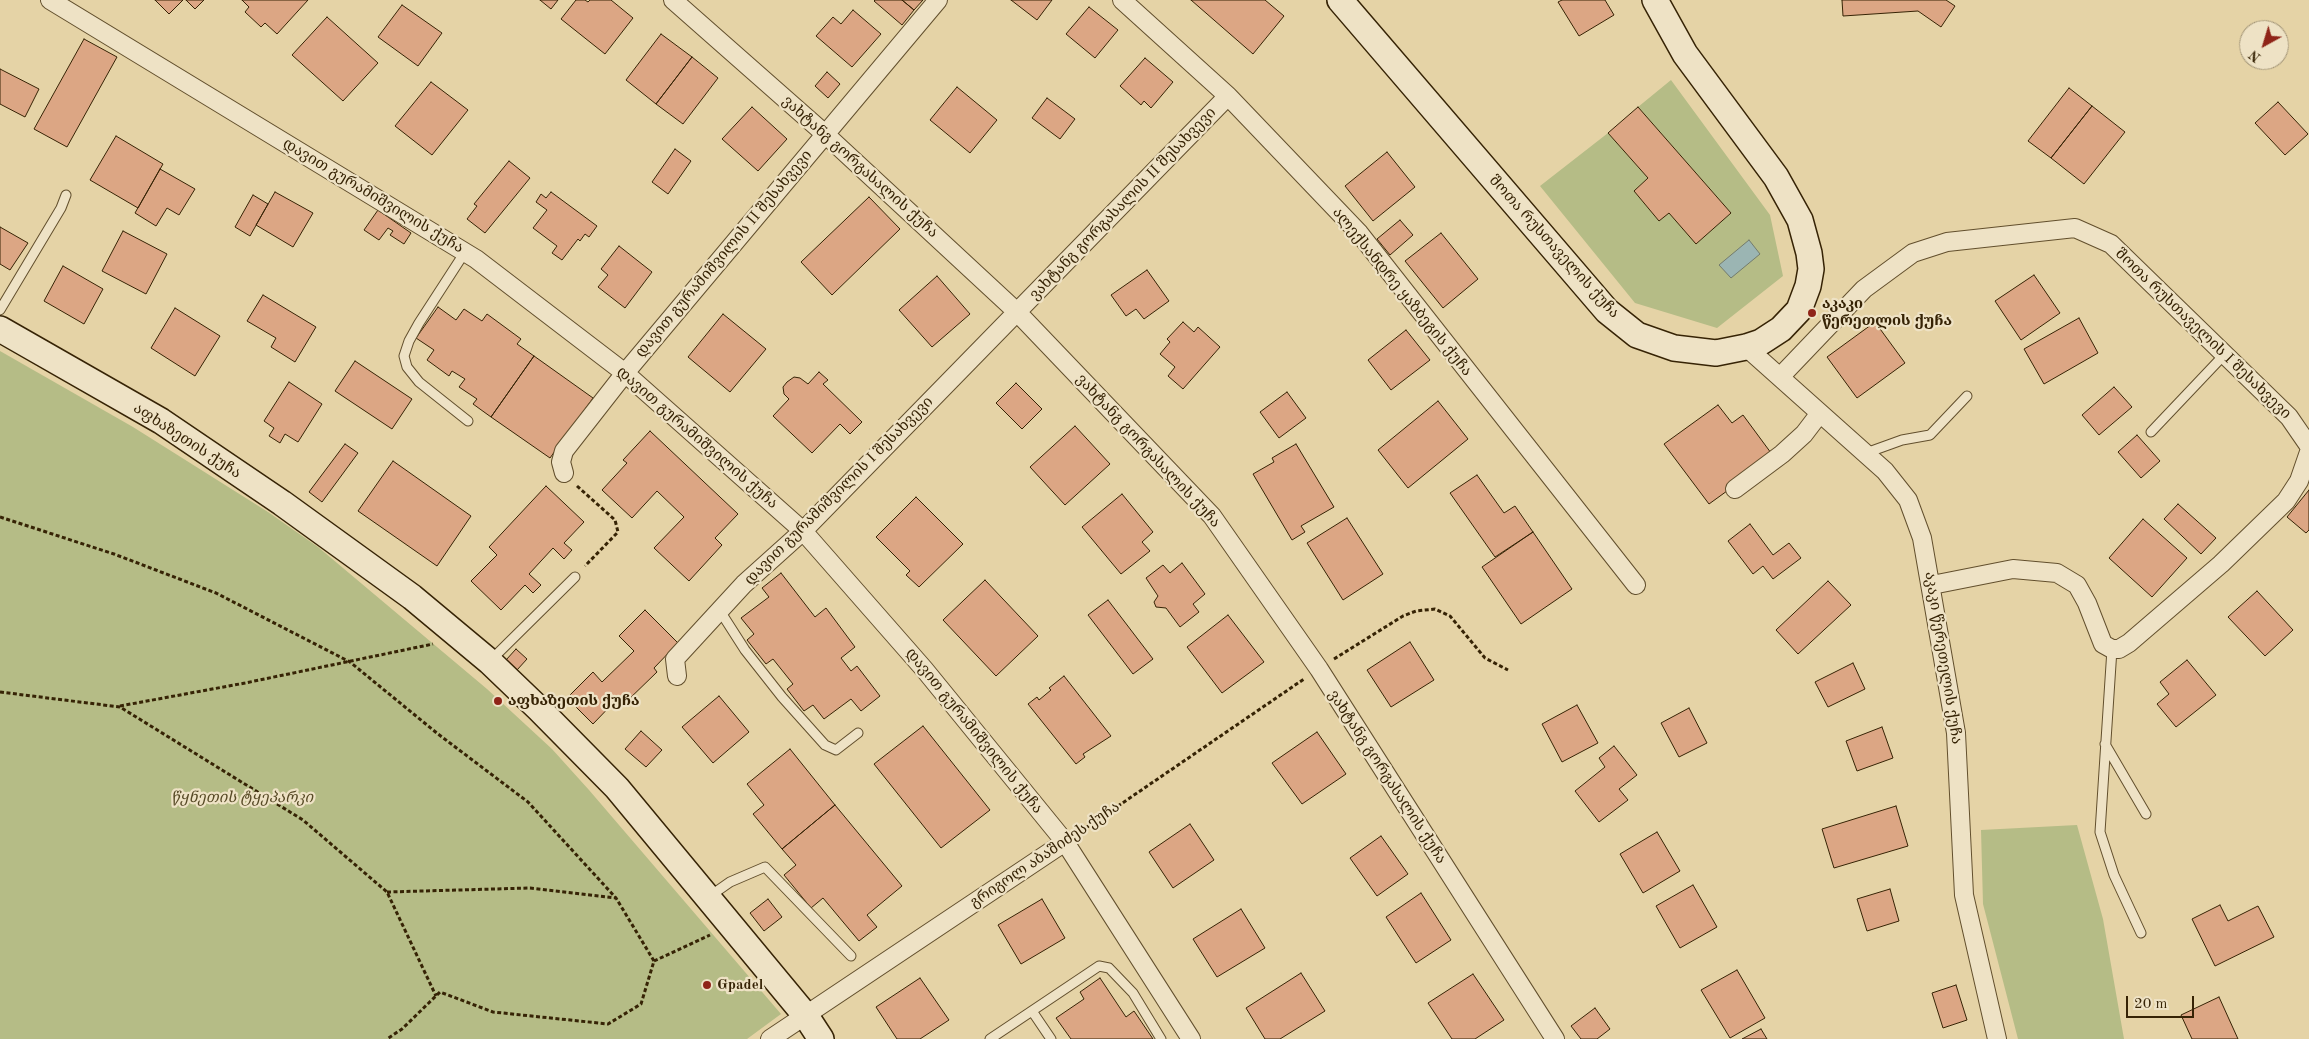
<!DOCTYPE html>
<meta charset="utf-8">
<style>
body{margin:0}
#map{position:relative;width:2309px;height:1039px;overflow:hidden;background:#e5d3a6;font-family:"Old Standard TT",serif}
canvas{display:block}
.north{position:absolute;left:2239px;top:20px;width:50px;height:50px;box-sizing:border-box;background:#eee2c5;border:1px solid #a49678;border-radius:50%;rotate:219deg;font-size:14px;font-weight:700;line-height:20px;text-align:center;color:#362305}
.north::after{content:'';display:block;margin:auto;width:18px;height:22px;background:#8f2418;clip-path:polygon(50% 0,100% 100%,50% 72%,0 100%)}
.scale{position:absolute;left:2126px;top:996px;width:68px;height:22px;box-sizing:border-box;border:2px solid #362305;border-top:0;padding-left:6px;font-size:15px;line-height:18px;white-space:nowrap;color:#362305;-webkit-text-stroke:4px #eee2c5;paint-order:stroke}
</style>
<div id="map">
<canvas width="2309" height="1039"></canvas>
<div class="north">N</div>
<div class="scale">20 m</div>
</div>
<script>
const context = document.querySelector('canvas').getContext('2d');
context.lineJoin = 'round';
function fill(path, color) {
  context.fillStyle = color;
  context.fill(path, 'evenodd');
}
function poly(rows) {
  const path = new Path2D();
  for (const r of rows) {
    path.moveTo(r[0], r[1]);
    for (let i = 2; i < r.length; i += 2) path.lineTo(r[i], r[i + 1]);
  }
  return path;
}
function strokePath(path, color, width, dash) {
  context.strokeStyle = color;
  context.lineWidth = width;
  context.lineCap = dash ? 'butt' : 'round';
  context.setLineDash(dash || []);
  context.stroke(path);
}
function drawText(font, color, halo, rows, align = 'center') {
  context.font = font + ' "Old Standard TT","Noto Serif Georgian",serif';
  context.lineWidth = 4.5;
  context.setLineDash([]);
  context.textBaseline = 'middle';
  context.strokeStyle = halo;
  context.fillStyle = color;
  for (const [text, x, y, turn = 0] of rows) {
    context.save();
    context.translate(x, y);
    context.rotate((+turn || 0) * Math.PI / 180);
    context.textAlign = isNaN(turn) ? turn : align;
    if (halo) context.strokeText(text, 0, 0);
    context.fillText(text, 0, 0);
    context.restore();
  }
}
const green = poly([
 [1671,80,1770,215,1783,276,1717,328,1635,303,1540,186,1608,133,1648,178,1634,191,1659,221,1669,213,1696,243,1731,213,1638,107],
 [0,351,133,427,268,512,318,547,487,689,552,749,589,790,781,1014,747,1039,0,1039],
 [2077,825,2103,919,2124,1039,2018,1039,1983,904,1981,830]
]);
const water = poly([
 [1749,240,1760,254,1731,278,1719,265,1749,240]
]);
const building = poly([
 [155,0,183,0,169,14,155,0],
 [186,0,204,0,195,9,186,0],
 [242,0,308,0,277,34,265,23,261,27,245,12,249,7,242,0],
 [540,0,558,0,551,9,540,0],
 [576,0,585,0,588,2,590,0,611,0,633,18,605,54,561,19,576,0],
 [875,0,902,0,914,10,902,25,874,1,875,0],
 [902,0,923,0,914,10,902,0],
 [1011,0,1052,0,1037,20,1011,0],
 [1191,0,1265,0,1284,16,1253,54,1191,0],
 [1562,0,1605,0,1614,15,1579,36,1558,2,1562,0],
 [1842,0,1946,0,1955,6,1941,27,1918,11,1843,16,1842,0],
 [402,5,442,33,418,66,378,37,402,5],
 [1089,7,1118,30,1095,58,1066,34,1089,7],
 [853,10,881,34,852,67,816,36,833,17,841,24,853,10],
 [327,17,378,63,343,101,292,55,327,17],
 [661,34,692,57,656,104,626,80,661,34],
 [84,39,117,57,67,147,34,129,84,39],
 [692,57,718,78,683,124,656,104,692,57],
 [1145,58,1173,82,1151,108,1144,101,1141,105,1120,86,1145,58],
 [0,69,39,89,25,117,0,104,0,69],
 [827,72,840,84,828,98,815,86,827,72],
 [431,82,468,110,432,155,395,126,431,82],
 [957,87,997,120,970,153,930,120,957,87],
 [2069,88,2092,106,2051,158,2028,141,2069,88],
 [1047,98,1075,119,1060,139,1032,118,1047,98],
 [2278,102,2308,134,2285,155,2255,123,2278,102],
 [2092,106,2125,132,2084,184,2051,158,2092,106],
 [752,107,787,139,758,171,722,139,752,107],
 [1638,107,1731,213,1696,244,1669,213,1659,221,1634,191,1648,178,1608,133,1638,107],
 [116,136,163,164,138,208,90,180,116,136],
 [675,149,691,161,668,194,652,182,675,149],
 [1387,152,1415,187,1373,221,1345,186,1387,152],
 [509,161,530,178,485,233,467,219,477,206,474,204,509,161],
 [160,169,195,189,179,215,167,208,156,226,135,213,160,169],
 [275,192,313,213,293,247,256,225,275,192],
 [551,192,597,226,589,237,585,234,580,241,578,239,562,260,552,253,557,246,533,228,547,210,536,202,541,194,546,198,551,192],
 [253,195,268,204,250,236,235,227,253,195],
 [869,197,900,229,832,295,801,262,869,197],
 [378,210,411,233,404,244,390,235,393,231,388,228,379,240,364,230,378,210],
 [1400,220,1413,235,1390,255,1377,239,1400,220],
 [0,227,28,243,10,270,0,264,0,227],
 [123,231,167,254,146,294,102,271,123,231],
 [1441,233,1478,279,1443,308,1405,261,1441,233],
 [619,246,652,272,625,308,598,287,608,275,601,269,619,246],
 [63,266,103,289,84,324,44,301,63,266],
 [1147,270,1169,301,1144,319,1136,309,1126,316,1111,295,1147,270],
 [2034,275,2060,313,2021,340,1995,301,2034,275],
 [937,276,970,314,932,347,899,310,937,276],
 [263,295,316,327,295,362,271,347,276,338,247,321,263,295],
 [438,307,456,320,464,309,482,321,487,314,521,339,517,344,534,356,491,417,473,404,477,399,459,387,465,379,452,371,449,376,427,360,434,350,416,338,438,307],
 [175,308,220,336,195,376,151,348,175,308],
 [723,314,766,349,730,392,688,357,723,314],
 [2079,318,2098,353,2044,384,2024,349,2079,318],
 [1183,322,1194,332,1198,327,1220,347,1183,389,1168,376,1175,367,1160,354,1170,342,1167,339,1183,322],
 [1875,322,1905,363,1857,398,1827,357,1875,322],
 [1406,330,1430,360,1391,390,1368,360,1406,330],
 [534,356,593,398,550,458,491,417,534,356],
 [355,361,412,399,392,429,335,391,355,361],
 [819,372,828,380,823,384,862,422,850,434,840,424,812,453,773,416,789,399,784,394,783,387,787,382,794,377,800,378,808,384,819,372],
 [289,382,322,404,298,442,285,434,280,443,269,436,274,428,264,421,289,382],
 [1016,383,1042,409,1022,429,996,403,1016,383],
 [2114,387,2132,407,2099,435,2082,415,2114,387],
 [1287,392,1306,418,1279,438,1260,412,1287,392],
 [1438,401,1468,439,1408,488,1378,450,1438,401],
 [1718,405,1732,423,1743,415,1774,457,1709,504,1664,444,1718,405],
 [1075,426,1110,464,1065,505,1030,467,1075,426],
 [650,431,738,514,715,538,722,545,689,581,654,548,684,517,657,491,632,518,602,490,627,463,623,460,650,431],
 [2137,435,2160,461,2141,478,2118,452,2137,435],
 [345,444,358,453,322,502,309,492,345,444],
 [1296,444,1334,507,1301,526,1305,532,1292,540,1253,474,1274,462,1272,458,1296,444],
 [393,461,471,516,437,566,358,511,393,461],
 [1477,475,1504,513,1515,506,1533,532,1495,557,1450,493,1477,475],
 [546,486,584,522,564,543,572,550,564,559,553,548,529,574,541,585,533,593,525,585,501,610,471,581,497,555,489,547,546,486],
 [2309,490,2309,530,2306,533,2287,517,2309,490],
 [1122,494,1153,532,1142,542,1150,551,1121,574,1082,527,1122,494],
 [916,497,963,544,919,587,906,575,910,571,876,537,916,497],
 [2178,504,2216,538,2201,554,2164,519,2178,504],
 [1347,518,1383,574,1343,600,1307,543,1347,518],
 [2143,519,2187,558,2152,597,2109,558,2143,519],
 [1750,524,1773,555,1789,543,1801,558,1773,579,1763,566,1753,574,1728,541,1750,524],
 [1533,532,1572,589,1521,624,1482,567,1533,532],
 [1182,563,1205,594,1193,604,1199,612,1180,627,1166,608,1156,607,1154,602,1158,596,1146,578,1163,565,1170,573,1182,563],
 [781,573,815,617,826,608,855,647,841,658,851,671,857,666,880,696,861,711,851,699,824,719,813,705,804,711,787,689,793,684,773,659,766,664,747,640,754,634,741,618,769,597,762,588,781,573],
 [985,580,1038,636,996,676,943,620,985,580],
 [1828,581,1851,605,1798,654,1776,630,1828,581],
 [2257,591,2293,630,2265,656,2228,617,2257,591],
 [1108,600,1153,659,1133,674,1088,615,1108,600],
 [645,610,678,643,654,668,657,672,624,704,618,698,593,724,567,698,593,672,602,682,634,651,619,636,645,610],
 [1228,615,1264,662,1222,693,1187,647,1228,615],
 [1410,642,1434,680,1391,707,1367,670,1410,642],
 [516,649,527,659,517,670,506,660,516,649],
 [2187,660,2216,695,2176,727,2157,704,2169,694,2160,682,2187,660],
 [1853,663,1865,689,1828,707,1815,682,1853,663],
 [1064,676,1111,736,1083,754,1085,757,1076,764,1028,704,1037,697,1039,700,1051,690,1049,688,1064,676],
 [719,696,749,732,713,763,682,727,719,696],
 [1577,705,1598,743,1562,762,1542,724,1577,705],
 [1689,708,1707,743,1679,757,1661,723,1689,708],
 [923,726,990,810,941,848,874,764,923,726],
 [1882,727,1893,758,1857,771,1846,741,1882,727],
 [641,731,662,750,646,767,625,749,641,731],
 [1317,732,1346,774,1302,804,1272,763,1317,732],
 [1614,746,1637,775,1619,789,1628,800,1599,822,1575,791,1605,767,1599,758,1614,746],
 [790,749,835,805,782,849,753,814,764,805,747,784,790,749],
 [835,805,902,886,867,915,877,927,859,941,823,898,811,908,784,875,796,865,782,849,835,805],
 [1896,806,1908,846,1834,868,1822,829,1896,806],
 [1190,824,1214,860,1173,888,1149,852,1190,824],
 [1657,832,1680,871,1643,893,1620,854,1657,832],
 [1381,836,1408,874,1377,896,1350,858,1381,836],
 [1693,885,1717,927,1680,948,1656,906,1693,885],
 [1890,889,1899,921,1867,931,1857,899,1890,889],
 [1421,893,1451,940,1416,963,1386,917,1421,893],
 [768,899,782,917,764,931,750,913,768,899],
 [1042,899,1065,938,1021,964,998,925,1042,899],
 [2220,905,2228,921,2258,906,2274,937,2215,966,2192,919,2220,905],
 [1241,909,1265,948,1217,977,1193,939,1241,909],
 [1737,970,1765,1018,1730,1038,1701,990,1737,970],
 [1301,973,1325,1011,1280,1039,1265,1039,1246,1008,1301,973],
 [1473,974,1504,1020,1475,1039,1452,1039,1428,1003,1473,974],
 [920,978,949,1020,920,1039,897,1039,876,1007,920,978],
 [1100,978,1126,1017,1134,1011,1153,1039,1071,1039,1056,1018,1084,999,1080,992,1100,978],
 [1956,985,1967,1020,1943,1028,1932,993,1956,985],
 [2219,997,2238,1039,2192,1039,2181,1015,2219,997],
 [1595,1008,1610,1029,1597,1039,1581,1039,1571,1026,1595,1008],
 [1761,1029,1767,1039,1742,1039,1761,1029]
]);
const path = poly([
 [577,486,615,520,618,532,585,566],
 [0,517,114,554,216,593,350,662,438,734,528,802,616,898,654,961,641,1004,608,1024,493,1012,440,992,402,1029,387,1039],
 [1334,659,1403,616,1416,611,1435,609,1450,616,1485,658,1508,670],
 [0,692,120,707,303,820,387,892,436,996],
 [120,706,245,683,433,644],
 [1080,832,1304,679],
 [387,892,530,888,616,898],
 [654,961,710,935]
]);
const lane = poly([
 [465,252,419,323,409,341,404,356,407,367,419,382,468,421],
 [0,310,61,208,66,195],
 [2151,432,2224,355],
 [1866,453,1902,440,1930,435,1967,396],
 [720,611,745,650,782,697,825,745,836,750,858,733],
 [2112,649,2100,832,2114,875,2141,933],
 [491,660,575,577],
 [2105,744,2146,814],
 [710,896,730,882,765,867,851,956],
 [1032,1011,1051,1039],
 [990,1039,1099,966,1109,968,1133,993,1161,1039]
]);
const street = poly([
 [50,0,476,259,625,373,803,531,924,669,1065,842,1191,1039],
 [673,0,825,134,1017,312,1212,516,1319,669,1555,1039],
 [1122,0,1228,96,1359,233,1636,585],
 [1746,347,1885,471,1908,500,1922,538,1956,733,1964,895,1997,1039],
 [1780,377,1864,289,1913,253,1947,242,2075,228,2111,244,2289,417,2309,446],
 [564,473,561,462,564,451,625,373,938,0],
 [1735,489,1782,454,1804,434,1820,413],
 [1932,585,2013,569,2057,573,2077,585,2087,603,2103,644,2112,649,2119,649,2129,643,2221,564,2286,501,2299,481,2309,452],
 [677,676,675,659,744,584,803,531,1228,96],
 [770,1039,1065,842]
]);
const secondary = poly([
 [1340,0,1607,311,1637,335,1674,348,1716,353,1746,347,1761,342,1781,329,1799,310,1808,286,1811,269,1809,253,1800,220,1776,177,1685,54,1655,0],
 [0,329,161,421,282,503,412,597,490,662,539,709,617,788,806,1016,821,1039]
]);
const markers = [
 [1812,313,5,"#8f2418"],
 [498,701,5,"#8f2418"],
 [707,985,5,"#8f2418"]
];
const streetNames = [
 ["ვახტანგ გორგასალის ქუჩა",860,167,42],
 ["დავით გურამიშვილის ქუჩა",373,196,31],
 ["ვახტანგ გორგასალის II შესახვევი",1123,204,-46],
 ["შოთა რუსთაველის ქუჩა",1554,247,48],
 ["დავით გურამიშვილის II შესახვევი",724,254,-50],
 ["ალექსანდრე ყაზბეგის ქუჩა",1402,292,51],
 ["შოთა რუსთაველის I შესახვევი",2203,334,44],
 ["დავით გურამიშვილის ქუჩა",697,438,41],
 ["აფხაზეთის ქუჩა",187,441,33],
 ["ვახტანგ გორგასალის ქუჩა",1148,451,47],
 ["დავით გურამიშვილის I შესახვევი",839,491,-45],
 ["აკაკი წერეთელის ქუჩა",1943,658,81],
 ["დავით გურამიშვილის ქუჩა",974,731,51],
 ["ვახტანგ გორგასალის ქუჩა",1387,777,57],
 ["გრიგოლ აბაშიძეს ქუჩა",1045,855,-34]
];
const poiNames = [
 ["აკაკი",1822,304],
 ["წერეთლის ქუჩა",1822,321],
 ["აფხაზეთის ქუჩა",508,701],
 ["Gpadel",717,985]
];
const parkNames = [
 ["წყნეთის ტყეპარკი",242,798]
];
fill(green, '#b5bc86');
fill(water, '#9bb5b3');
strokePath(water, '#737b6d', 1);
fill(building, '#dca684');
strokePath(building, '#362305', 1);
strokePath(lane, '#624f2d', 11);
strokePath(street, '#624f2d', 20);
strokePath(secondary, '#362305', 28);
strokePath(path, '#362305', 3, [4, 2.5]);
strokePath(lane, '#eee2c5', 9);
strokePath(street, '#eee2c5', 18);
strokePath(secondary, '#eee2c5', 25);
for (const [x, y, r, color] of markers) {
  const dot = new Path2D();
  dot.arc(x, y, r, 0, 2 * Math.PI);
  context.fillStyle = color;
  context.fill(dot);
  strokePath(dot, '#eee2c5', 2);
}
drawText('15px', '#362305', '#eee2c5', streetNames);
drawText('bold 15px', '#362305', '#eee2c5', poiNames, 'left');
drawText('italic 15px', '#564925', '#eee2c5', parkNames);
</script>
